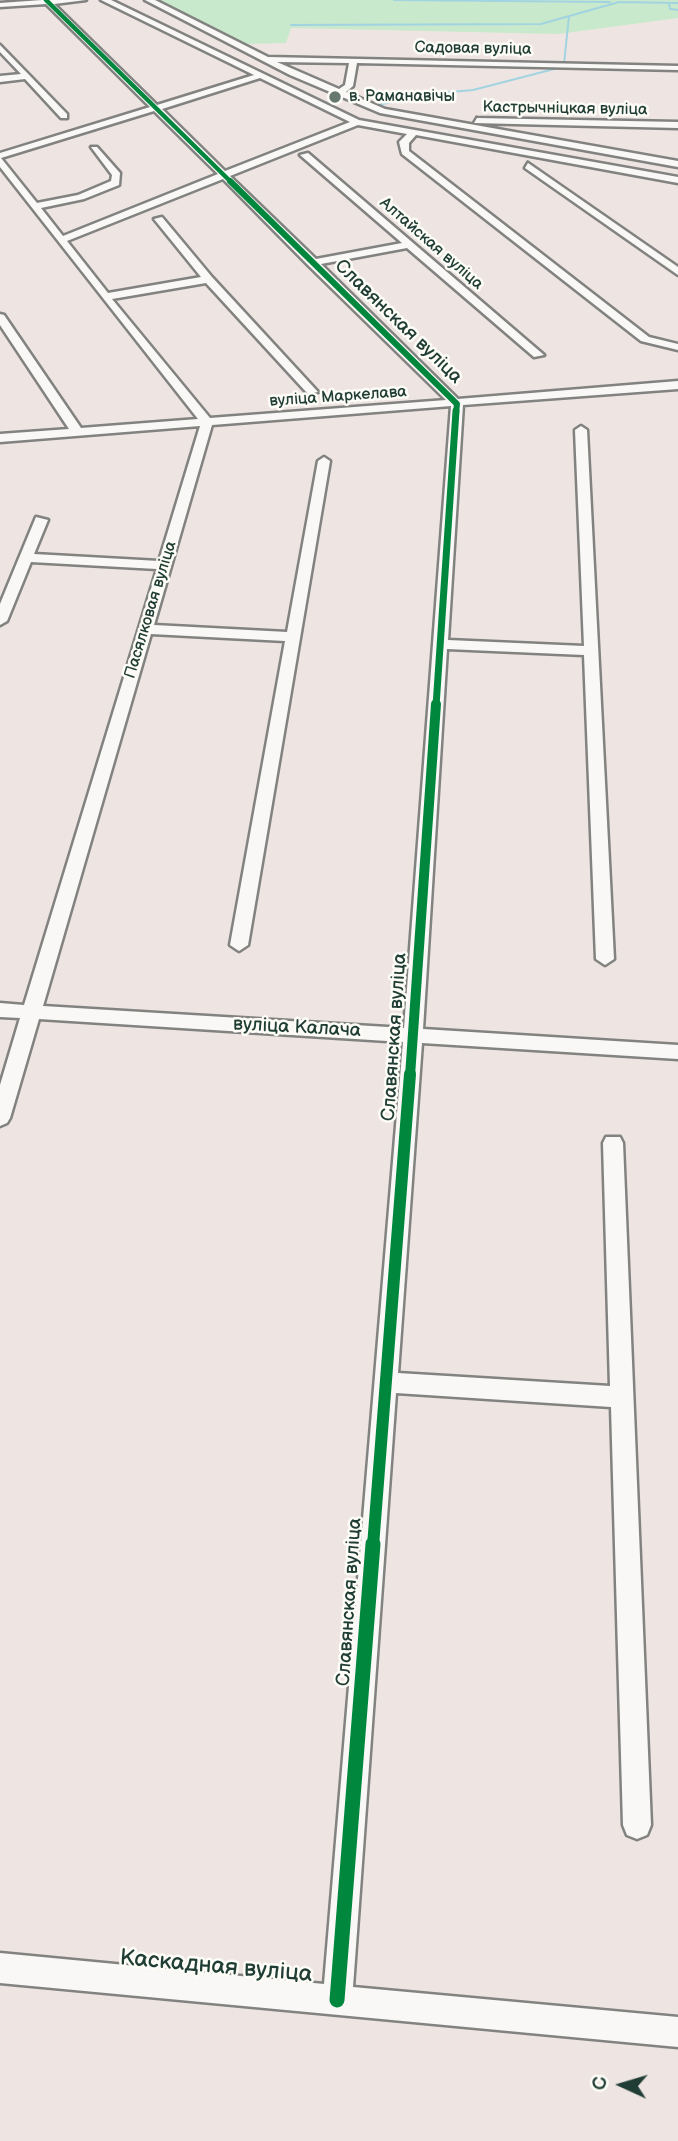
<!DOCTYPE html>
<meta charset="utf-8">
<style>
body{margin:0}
#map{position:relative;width:678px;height:2141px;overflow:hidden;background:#eee5e2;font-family:"Balsamiq Sans",sans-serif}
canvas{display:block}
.north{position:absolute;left:587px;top:2050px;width:70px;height:70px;-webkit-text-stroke:5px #fdfcf7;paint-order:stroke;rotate:274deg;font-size:19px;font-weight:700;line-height:28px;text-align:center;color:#1f3d34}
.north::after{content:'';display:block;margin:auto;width:24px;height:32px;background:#1f3d34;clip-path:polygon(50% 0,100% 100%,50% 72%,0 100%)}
</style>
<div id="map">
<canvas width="678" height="2141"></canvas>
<div class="north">С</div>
</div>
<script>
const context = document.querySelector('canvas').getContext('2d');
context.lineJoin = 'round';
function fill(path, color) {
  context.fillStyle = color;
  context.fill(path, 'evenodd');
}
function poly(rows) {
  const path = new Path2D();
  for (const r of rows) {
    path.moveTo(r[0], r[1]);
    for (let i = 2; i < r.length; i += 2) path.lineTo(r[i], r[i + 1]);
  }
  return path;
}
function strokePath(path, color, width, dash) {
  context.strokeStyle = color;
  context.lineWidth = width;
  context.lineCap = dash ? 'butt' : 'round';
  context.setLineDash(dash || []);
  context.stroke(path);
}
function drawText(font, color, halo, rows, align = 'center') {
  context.font = font + ' "Balsamiq Sans",sans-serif';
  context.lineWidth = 5;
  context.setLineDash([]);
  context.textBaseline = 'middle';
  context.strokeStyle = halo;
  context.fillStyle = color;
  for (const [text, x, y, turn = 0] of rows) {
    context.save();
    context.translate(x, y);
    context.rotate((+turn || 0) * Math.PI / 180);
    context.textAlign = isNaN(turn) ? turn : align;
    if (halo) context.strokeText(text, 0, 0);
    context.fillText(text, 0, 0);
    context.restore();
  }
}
const green = poly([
 [154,0,678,0,678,18,558,34,291,28,286,43,245,44]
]);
const stream = poly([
 [394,0,610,2],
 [619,2,678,3],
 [669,3,670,9,678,10],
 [291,25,541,24,619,2],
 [564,64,569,16],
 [378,105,429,94,473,90,558,68]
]);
const minor = poly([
 [42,0,86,0,54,4,157,105,254,75,101,0,111,0,359,120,678,177,678,183,416,135,409,143,409,151,649,337,678,344,678,350,641,341,402,154,399,142,407,134,358,125,230,176,316,259,402,243,300,155,308,153,544,355,534,357,407,248,321,264,458,399,678,381,678,389,463,405,448,640,584,646,575,430,581,426,587,430,614,959,605,965,596,959,584,655,447,649,423,1029,678,1045,678,1059,422,1043,398,1373,610,1386,603,1143,606,1137,620,1137,623,1143,651,1825,647,1835,637,1839,627,1835,623,1825,611,1407,396,1393,353,1987,678,2017,678,2047,0,1983,0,1953,324,1984,403,1042,39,1019,10,1118,7,1123,0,1126,0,1085,20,1018,0,1017,0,1003,24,1005,157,569,31,562,7,621,0,625,0,604,36,517,48,520,34,554,159,561,200,426,0,442,0,434,69,429,0,325,0,314,4,315,81,428,198,419,0,167,0,153,150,107,46,4,0,7,0,3,42,0],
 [260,78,350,122,225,171,162,109,260,78],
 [154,111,218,174,63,236,41,208,84,199,119,185,120,173,97,147,91,147,112,175,111,181,78,195,37,203,1,158,154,111],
 [223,179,308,265,446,400,210,418,112,299,206,283,308,394,318,392,212,277,162,217,154,219,201,277,108,293,67,241,223,179],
 [451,406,404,1028,43,1006,151,634,285,641,230,945,239,951,248,945,330,461,324,457,318,461,287,632,154,625,212,425,451,406],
 [145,0,155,0,268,57,678,66,678,70,357,63,353,86,346,92,385,109,678,161,678,167,380,113,290,75,145,0],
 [277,62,349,63,345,85,339,89,277,62],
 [0,45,67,114,67,118,61,118,25,79,0,82,0,76,21,74,0,52,0,45],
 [477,118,678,122,678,128,474,123,477,118],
 [528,163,678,267,678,275,525,168,528,163]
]);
const cyclewayFar5 = poly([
 [46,0,232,183]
]);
const cyclewayFar4 = poly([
 [230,181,457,404,456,413]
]);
const cyclewayFar3 = poly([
 [436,706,456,411]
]);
const cyclewayFar2 = poly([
 [410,1076,436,704]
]);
const cyclewayFar1 = poly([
 [373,1546,410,1074]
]);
const cycleway = poly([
 [337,2000,373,1544]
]);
const markers = [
 [335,97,7,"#677871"]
];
const farStreetnames = [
 ["Садовая вуліца",473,49,1],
 ["Кастрычніцкая вуліца",565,109,1],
 ["Алтайская вуліца",431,244,41],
 ["вуліца Маркелава",338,397,-4],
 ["Пасялковая вуліца",151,610,-73]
];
const farPoinames = [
 ["в. Раманавічы",349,97]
];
const streetNames = [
 ["Славянская вуліца",398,322,44],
 ["вуліца Калача",297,1028,3],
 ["Славянская вуліца",395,1037,-86],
 ["Славянская вуліца",350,1602,-86]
];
const nearStreetnames = [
 ["Каскадная вуліца",216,1967,5]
];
fill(green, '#c8e9cb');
strokePath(stream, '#a2d3e1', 2);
strokePath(minor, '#828380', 5);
fill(minor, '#f9f8f6');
strokePath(cyclewayFar5, '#00873e', 4.5);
strokePath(cyclewayFar4, '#00873e', 6);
strokePath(cyclewayFar3, '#00873e', 7);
strokePath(cyclewayFar2, '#00873e', 10);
strokePath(cyclewayFar1, '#00873e', 12);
strokePath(cycleway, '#00873e', 15);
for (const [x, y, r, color] of markers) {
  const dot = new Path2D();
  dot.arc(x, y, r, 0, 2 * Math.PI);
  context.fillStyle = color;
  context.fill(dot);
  strokePath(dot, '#fdfcf7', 2.5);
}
drawText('16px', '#1f3d34', '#fdfcf7', farStreetnames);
drawText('16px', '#1f3d34', '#fdfcf7', farPoinames, 'left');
drawText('19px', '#1f3d34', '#fdfcf7', streetNames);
drawText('23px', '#1f3d34', '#fdfcf7', nearStreetnames);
</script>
